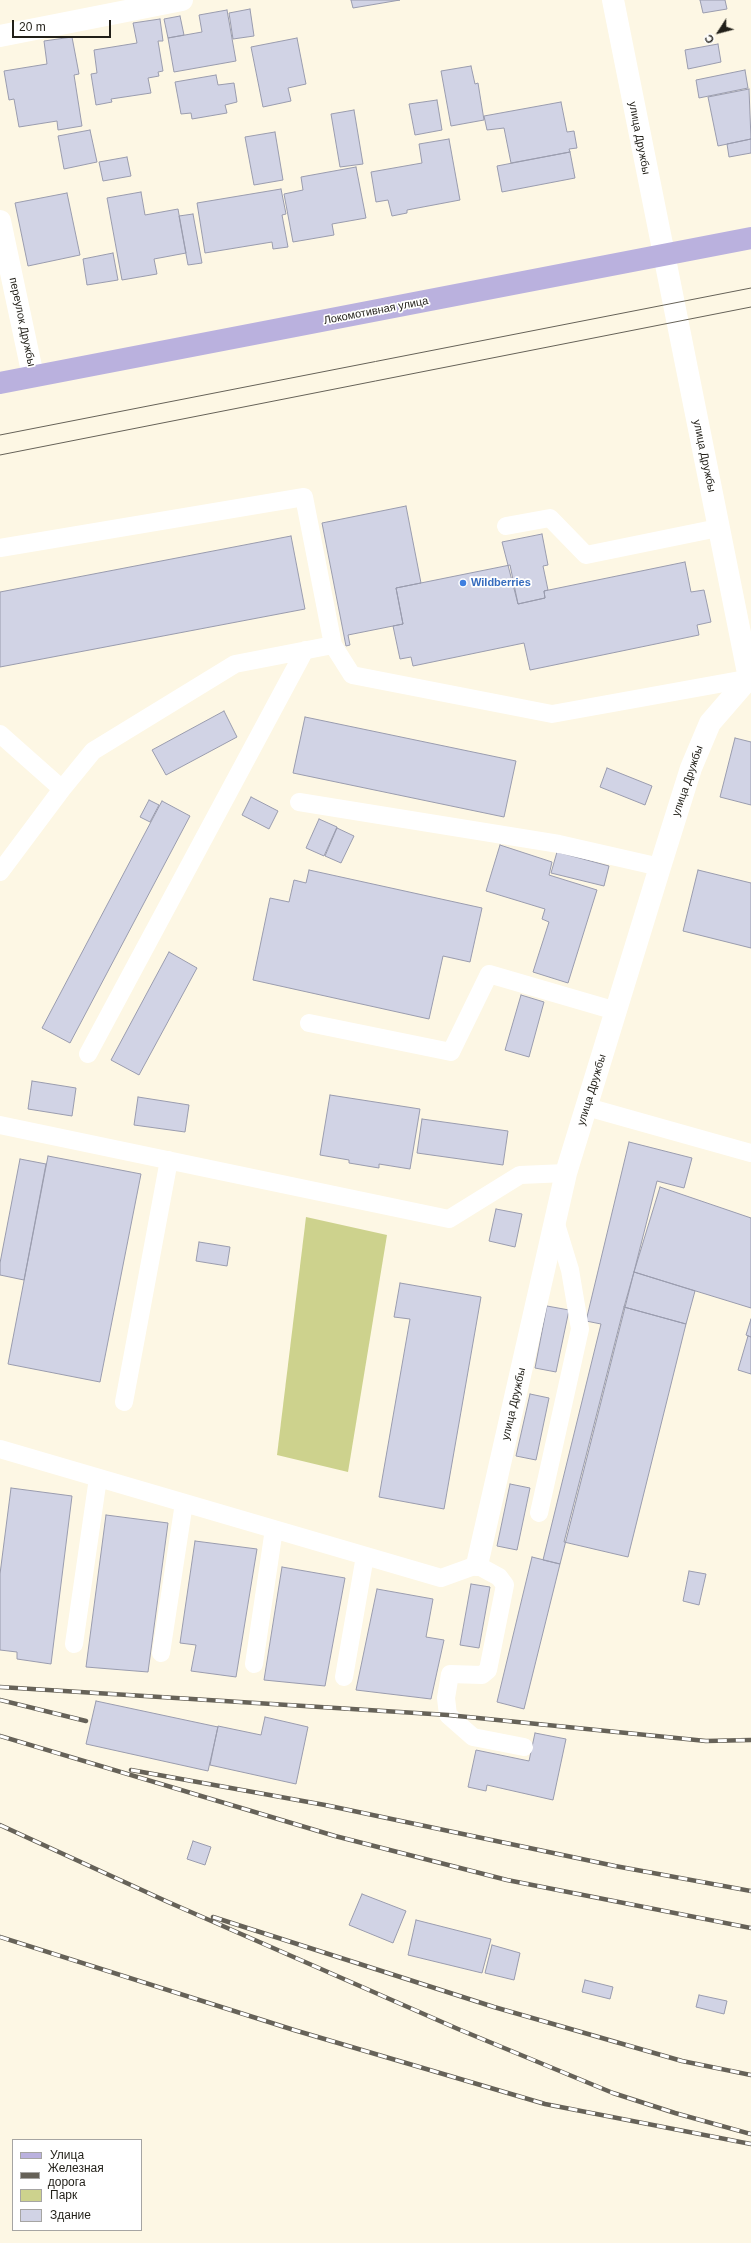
<!DOCTYPE html>
<meta charset="utf-8">
<style>
body{margin:0}
#map{position:relative;width:751px;height:2243px;overflow:hidden;background:#fdf7e4;font-family:Arial,sans-serif}
canvas{display:block}
.legend{position:absolute;left:12px;top:2139px;width:130px;height:92px;box-sizing:border-box;background:#fff;border:1px solid #a6a5a3;margin:0;padding:5px 7px;list-style:none;font-size:12px;color:#211f18}
.legend li{display:flex;align-items:center;gap:8px;height:20px}
.legend b{width:20px;border:1px solid #a6a5a3}
.north{position:absolute;left:699px;top:12px;width:40px;height:40px;-webkit-text-stroke:3px #fff;paint-order:stroke;rotate:234deg;font-size:11px;font-weight:700;line-height:16px;text-align:center;color:#211f18}
.north::after{content:'';display:block;margin:auto;width:14px;height:18px;background:#211f18;clip-path:polygon(50% 0,100% 100%,50% 72%,0 100%)}
.scale{position:absolute;left:12px;top:20px;width:99px;height:18px;box-sizing:border-box;border:2px solid #211f18;border-top:0;padding-left:5px;font-size:12px;line-height:14px;white-space:nowrap;color:#211f18;-webkit-text-stroke:3px #fff;paint-order:stroke}
</style>
<div id="map">
<canvas width="751" height="2243"></canvas>
<ul class="legend">
<li><b style="height:5px;background:#bab1de"></b>Улица</li>
<li><b style="height:5px;background:#666258"></b>Железная дорога</li>
<li><b style="height:11px;background:#cdd28d"></b>Парк</li>
<li><b style="height:11px;background:#d1d3e5"></b>Здание</li>
</ul>
<div class="north">С</div>
<div class="scale">20 m</div>
</div>
<script>
const context = document.querySelector('canvas').getContext('2d');
context.lineJoin = 'round';
function fill(path, color) {
  context.fillStyle = color;
  context.fill(path, 'evenodd');
}
function poly(rows) {
  const path = new Path2D();
  for (const r of rows) {
    path.moveTo(r[0], r[1]);
    for (let i = 2; i < r.length; i += 2) path.lineTo(r[i], r[i + 1]);
  }
  return path;
}
function strokePath(path, color, width, dash) {
  context.strokeStyle = color;
  context.lineWidth = width;
  context.lineCap = dash ? 'butt' : 'round';
  context.setLineDash(dash || []);
  context.stroke(path);
}
function drawText(font, color, halo, rows, align = 'center') {
  context.font = font + ' Arial,sans-serif';
  context.lineWidth = 3.5;
  context.setLineDash([]);
  context.textBaseline = 'middle';
  context.strokeStyle = halo;
  context.fillStyle = color;
  for (const [text, x, y, turn = 0] of rows) {
    context.save();
    context.translate(x, y);
    context.rotate((+turn || 0) * Math.PI / 180);
    context.textAlign = isNaN(turn) ? turn : align;
    if (halo) context.strokeText(text, 0, 0);
    context.fillText(text, 0, 0);
    context.restore();
  }
}
const green = poly([
 [306,1217,387,1235,348,1472,277,1455]
]);
const building = poly([
 [351,0,400,0,353,8,351,0],
 [700,0,725,0,727,9,703,13,700,0],
 [250,9,254,36,233,39,229,13,250,9],
 [227,10,236,61,174,72,168,38,202,32,199,15,227,10],
 [180,16,184,35,168,38,164,19,180,16],
 [160,19,163,41,158,41,163,71,158,72,159,76,148,78,151,93,111,99,112,102,96,105,91,74,97,73,94,50,137,43,133,23,160,19],
 [72,37,79,74,74,75,82,126,58,130,57,121,19,127,14,99,9,100,4,71,47,64,44,41,72,37],
 [297,38,306,84,288,88,291,101,263,107,251,47,297,38],
 [718,44,721,62,688,69,685,50,718,44],
 [471,66,475,84,478,83,484,120,451,126,441,71,471,66],
 [745,70,748,88,699,98,696,80,745,70],
 [216,75,218,85,234,83,237,102,225,105,227,113,192,119,191,113,181,114,175,82,216,75],
 [749,89,751,139,718,146,708,97,749,89],
 [437,100,442,130,415,135,409,104,437,100],
 [561,102,567,132,574,131,577,148,569,149,570,152,511,163,504,128,487,130,484,116,561,102],
 [354,110,363,164,340,167,331,114,354,110],
 [90,130,97,162,64,169,58,136,90,130],
 [275,132,283,180,254,185,245,137,275,132],
 [449,139,460,200,407,210,407,213,392,216,388,200,376,202,371,172,422,163,419,144,449,139],
 [751,139,751,153,729,157,727,144,751,139],
 [570,152,575,178,502,192,497,166,570,152],
 [127,157,131,176,103,181,99,162,127,157],
 [356,167,366,218,332,224,334,235,293,242,284,194,303,190,301,177,356,167],
 [281,189,286,214,282,215,288,247,273,249,272,242,205,253,197,203,281,189],
 [141,192,145,215,178,209,186,253,154,259,157,274,122,280,107,198,141,192],
 [67,193,80,255,28,266,15,203,67,193],
 [193,214,202,263,188,265,179,216,193,214],
 [113,253,118,280,87,285,83,259,113,253],
 [406,506,421,583,396,588,403,624,348,635,350,645,346,646,322,523,406,506],
 [542,534,548,565,543,566,548,590,544,591,545,598,518,604,502,542,542,534],
 [291,536,305,609,0,667,0,592,291,536],
 [685,562,691,592,704,590,711,622,697,625,699,635,530,670,524,643,413,666,411,657,400,659,393,626,403,624,396,588,510,565,518,604,545,598,544,591,685,562],
 [224,711,237,737,166,775,152,750,224,711],
 [305,717,516,761,504,817,293,773,305,717],
 [735,738,751,742,751,805,720,797,735,738],
 [607,768,652,786,645,805,600,787,607,768],
 [251,797,278,811,269,829,242,815,251,797],
 [149,800,159,805,150,822,140,817,149,800],
 [162,801,190,816,70,1043,42,1028,162,801],
 [319,819,337,827,324,856,306,848,319,819],
 [337,828,354,836,341,863,325,856,337,828],
 [500,845,552,862,549,875,597,890,568,983,533,972,549,922,542,919,545,909,486,891,500,845],
 [557,852,609,866,604,886,551,873,557,852],
 [309,870,482,908,470,962,443,956,429,1019,253,980,270,898,289,902,294,880,306,883,309,870],
 [698,870,751,883,751,948,683,931,698,870],
 [169,952,197,968,139,1075,111,1060,169,952],
 [521,995,544,1002,529,1057,505,1050,521,995],
 [32,1081,76,1088,72,1116,28,1109,32,1081],
 [330,1095,420,1109,410,1169,379,1164,379,1168,349,1163,349,1160,320,1155,330,1095],
 [138,1097,189,1105,185,1132,134,1125,138,1097],
 [422,1119,508,1131,503,1165,417,1153,422,1119],
 [629,1142,692,1158,684,1188,657,1181,560,1564,543,1560,601,1324,586,1321,629,1142],
 [48,1156,141,1174,100,1382,8,1364,48,1156],
 [20,1159,46,1164,24,1280,0,1275,0,1263,20,1159],
 [660,1187,751,1218,751,1308,634,1272,660,1187],
 [496,1209,522,1214,515,1247,489,1241,496,1209],
 [199,1242,230,1247,227,1266,196,1261,199,1242],
 [634,1272,695,1291,686,1324,624,1307,634,1272],
 [400,1283,481,1297,444,1509,379,1497,410,1319,394,1317,400,1283],
 [547,1306,569,1310,556,1372,535,1368,547,1306],
 [624,1307,686,1324,628,1557,564,1542,624,1307],
 [751,1319,751,1337,746,1335,751,1319],
 [748,1336,751,1337,751,1374,738,1370,748,1336],
 [530,1394,549,1398,536,1460,516,1456,530,1394],
 [510,1484,530,1488,517,1550,497,1546,510,1484],
 [11,1488,72,1496,51,1664,17,1659,17,1652,0,1650,0,1574,11,1488],
 [106,1515,168,1523,148,1672,86,1667,106,1515],
 [195,1541,257,1549,236,1677,191,1671,196,1645,180,1643,195,1541],
 [532,1557,560,1564,524,1709,497,1702,532,1557],
 [282,1567,345,1578,325,1686,264,1680,282,1567],
 [689,1571,706,1574,699,1605,683,1601,689,1571],
 [471,1584,490,1587,479,1648,460,1645,471,1584],
 [377,1589,433,1599,426,1637,444,1640,431,1699,356,1690,377,1589],
 [96,1701,218,1727,208,1771,86,1744,96,1701],
 [265,1717,308,1727,296,1784,210,1765,218,1726,261,1735,265,1717],
 [535,1733,566,1739,553,1800,487,1785,486,1791,468,1787,476,1750,529,1761,535,1733],
 [193,1841,211,1847,205,1865,187,1859,193,1841],
 [362,1894,406,1911,393,1943,349,1925,362,1894],
 [416,1920,491,1939,482,1973,408,1955,416,1920],
 [492,1945,520,1953,514,1980,485,1973,492,1945],
 [585,1980,613,1987,610,1999,582,1992,585,1980],
 [699,1995,727,2001,724,2014,696,2007,699,1995]
]);
const service = poly([
 [506,526,550,518,586,555,718,528],
 [0,548,304,497,333,645,352,675,552,714,751,678],
 [0,734,62,789,0,872],
 [62,789,93,751,235,664,333,645],
 [299,802,559,844,660,867],
 [309,1023,451,1052,489,974,616,1011],
 [88,1054,305,650],
 [587,1107,751,1153],
 [0,1125,449,1219,520,1175,566,1173],
 [124,1402,169,1160],
 [0,1449,441,1578,477,1565,499,1577,505,1585,488,1670,482,1675,450,1674,446,1698,448,1715,473,1737,524,1747],
 [539,1513,580,1329,570,1270,555,1221],
 [74,1644,98,1478],
 [161,1653,184,1503],
 [254,1664,274,1529],
 [344,1677,365,1556]
]);
const minor = poly([
 [0,36,182,0],
 [0,221,33,376],
 [477,1565,566,1173,660,867,691,768,710,723,749,678,613,0]
]);
const primary = poly([
 [0,383,751,238]
]);
const tram = poly([
 [0,435,751,288],
 [0,455,751,307]
]);
const rail = poly([
 [0,1687,448,1715,706,1741,751,1740],
 [0,1700,86,1721],
 [0,1736,335,1836,507,1880,751,1928],
 [131,1770,325,1805,615,1866,751,1891],
 [0,1825,168,1902,458,2029,613,2093,675,2113,751,2134],
 [213,1917,494,2007,682,2061,751,2075],
 [0,1937,294,2030,545,2104,751,2144]
]);
const markers = [
 [463,583,4,"#3f7fe0"]
];
const streetNames = [
 ["улица Дружбы",639,138,79],
 ["Локомотивная улица",376,311,-11],
 ["переулок Дружбы",22,322,78],
 ["улица Дружбы",704,456,78],
 ["улица Дружбы",688,781,-71],
 ["улица Дружбы",592,1090,-73],
 ["улица Дружбы",514,1404,-77]
];
const shopNames = [
 ["Wildberries",471,583]
];
fill(green, '#cdd28d');
fill(building, '#d1d3e5');
strokePath(building, '#9a9cae', 1);
strokePath(service, '#fff', 18);
strokePath(minor, '#fff', 22);
strokePath(primary, '#bab1de', 22);
strokePath(tram, '#666258', 1);
strokePath(rail, '#666258', 4.5);
strokePath(rail, '#fff', 3, [9]);
for (const [x, y, r, color] of markers) {
  const dot = new Path2D();
  dot.arc(x, y, r, 0, 2 * Math.PI);
  context.fillStyle = color;
  context.fill(dot);
  strokePath(dot, '#fff', 1.5);
}
drawText('11px', '#211f18', '#fff', streetNames);
drawText('bold 11px', '#366cbe', '#fff', shopNames, 'left');
</script>
